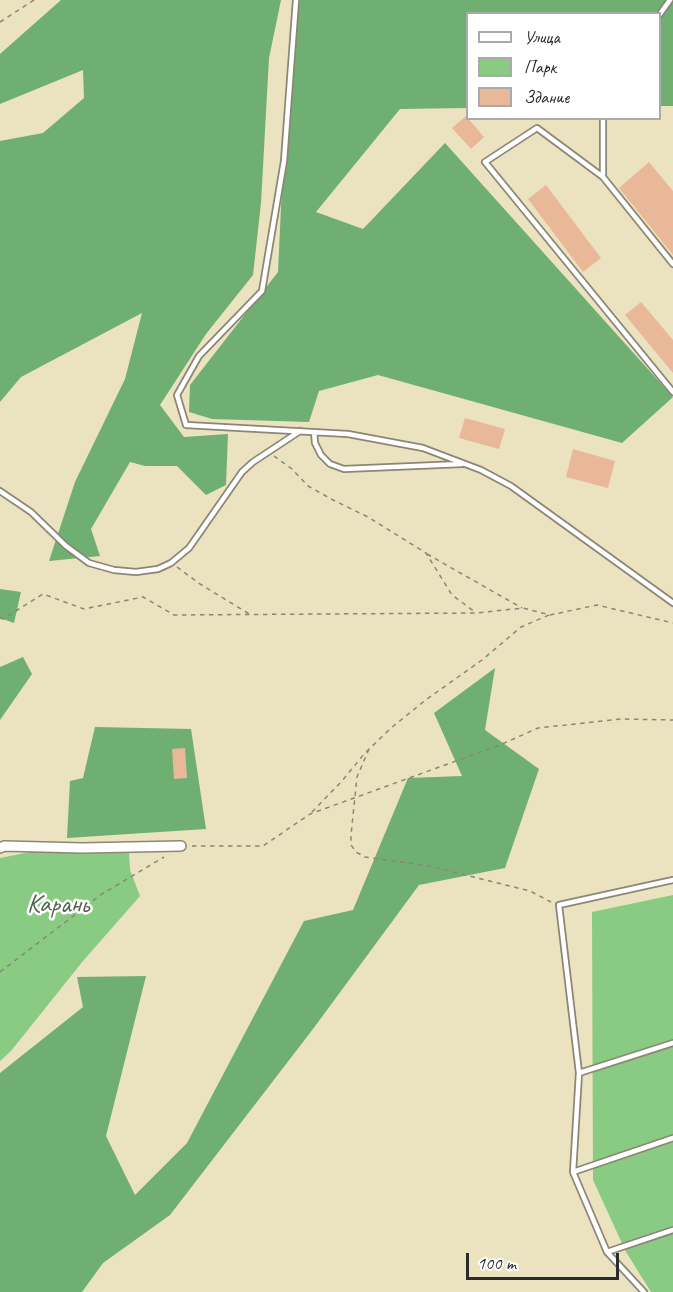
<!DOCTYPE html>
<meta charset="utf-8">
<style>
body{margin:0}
#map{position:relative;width:673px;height:1292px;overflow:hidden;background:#ebe2c0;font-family:Caveat,sans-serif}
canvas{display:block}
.legend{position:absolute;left:466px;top:12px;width:195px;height:108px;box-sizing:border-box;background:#fff;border:2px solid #aaa;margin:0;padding:8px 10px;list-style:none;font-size:18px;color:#2b2b2b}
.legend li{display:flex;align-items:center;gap:12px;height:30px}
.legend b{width:30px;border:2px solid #aaa}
.scale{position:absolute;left:466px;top:1253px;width:153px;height:27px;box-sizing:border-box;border:3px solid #2b2b2b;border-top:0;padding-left:8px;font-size:18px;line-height:21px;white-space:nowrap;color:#2b2b2b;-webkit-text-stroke:4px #fff;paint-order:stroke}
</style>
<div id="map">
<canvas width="673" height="1292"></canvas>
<ul class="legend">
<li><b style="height:8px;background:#fff"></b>Улица</li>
<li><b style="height:16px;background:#8acb83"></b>Парк</li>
<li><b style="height:16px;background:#e9b899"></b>Здание</li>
</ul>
<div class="scale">100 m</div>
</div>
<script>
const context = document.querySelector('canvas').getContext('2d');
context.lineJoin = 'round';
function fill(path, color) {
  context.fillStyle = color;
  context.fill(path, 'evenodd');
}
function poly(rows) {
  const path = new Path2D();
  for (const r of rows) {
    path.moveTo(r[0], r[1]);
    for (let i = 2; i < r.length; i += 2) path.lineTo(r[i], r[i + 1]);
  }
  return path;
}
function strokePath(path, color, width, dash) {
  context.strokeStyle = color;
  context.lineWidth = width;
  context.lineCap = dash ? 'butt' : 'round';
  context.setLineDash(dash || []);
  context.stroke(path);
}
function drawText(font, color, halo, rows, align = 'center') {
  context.font = font + ' Caveat,sans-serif';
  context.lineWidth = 5;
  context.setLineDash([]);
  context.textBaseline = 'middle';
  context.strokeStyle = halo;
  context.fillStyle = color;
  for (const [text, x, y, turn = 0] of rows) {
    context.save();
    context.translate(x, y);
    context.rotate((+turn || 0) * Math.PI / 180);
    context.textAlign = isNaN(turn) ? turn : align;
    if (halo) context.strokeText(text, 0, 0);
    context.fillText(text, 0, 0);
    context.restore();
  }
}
const green = poly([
 [55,847,129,853,130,870,140,896,83,961,11,1051,0,1061,0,858],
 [673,895,673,1292,651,1292,626,1252,593,1180,592,912]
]);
const forest = poly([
 [61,0,281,0,269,58,261,203,253,275,206,334,160,405,184,437,228,434,226,485,206,495,177,466,145,466,130,462,91,529,100,556,49,561,75,482,125,379,142,313,21,377,0,402,0,141,43,133,84,98,83,70,0,104,0,54],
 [300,0,673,0,673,106,660,106,660,14,468,14,467,108,400,109,316,212,363,229,445,143,673,397,622,443,378,375,319,391,309,422,212,419,189,412,190,385,278,272,287,77],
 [0,589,21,592,14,623,0,618],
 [23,657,32,674,0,720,0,667],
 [495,668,485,730,539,769,505,868,419,885,313,1029,170,1215,103,1263,82,1292,0,1292,0,1073,83,1007,77,977,146,976,106,1136,135,1195,187,1143,304,921,353,910,408,778,462,776,434,713],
 [95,727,191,729,206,829,67,838,70,781,83,778]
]);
const building = poly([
 [466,116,484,137,471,149,452,128],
 [649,162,673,191,673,255,619,188],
 [546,185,601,258,583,272,528,199],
 [641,302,673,340,673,373,625,315],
 [465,418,505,429,499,449,459,438],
 [573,449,615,461,608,488,566,477],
 [185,748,187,778,174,779,172,749]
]);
const path = poly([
 [0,22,34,0],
 [274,456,292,469,308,486,333,500,368,517,426,553,452,595,475,612],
 [427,554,522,608],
 [177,567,200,584,251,615],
 [0,618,3,619,43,594,84,609,143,597,174,615,476,613,523,608,550,615,597,605,673,623],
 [369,749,357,777,351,835,351,845,356,852,365,857,429,866,530,891,551,902],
 [312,812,342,781,364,754,391,728,427,699,482,660,521,627,549,615],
 [192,846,263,846,310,814,500,745,538,728,621,719,673,720],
 [0,972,102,894,164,857]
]);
const service = poly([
 [296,0,284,161,262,291,199,356,177,395,186,425,348,434,423,448,481,470,511,486,673,603],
 [660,14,670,0],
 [603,118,603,177],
 [673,264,603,177,537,128,485,162,673,392],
 [314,432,315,443,321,455,330,464,344,469,462,464],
 [0,491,31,512,66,546,89,563,114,570,136,572,158,569,171,563,189,548,242,472,253,462,300,431],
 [579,1073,673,1043],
 [573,1172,673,1138],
 [607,1252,573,1172,579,1073,559,905,673,880],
 [644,1292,607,1252,673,1230]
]);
const minor = poly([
 [0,848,4,846,82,848,181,846]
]);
const parkNames = [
 ["Карань",58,905]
];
fill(green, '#8acb83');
fill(forest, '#6faf71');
fill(building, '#e9b899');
strokePath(service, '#8b8676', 8);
strokePath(minor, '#8b8676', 12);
strokePath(path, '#8b8676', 1.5, [4.5, 4.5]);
strokePath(service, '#fff', 4.5);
strokePath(minor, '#fff', 9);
drawText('26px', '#4c634a', '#fff', parkNames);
</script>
